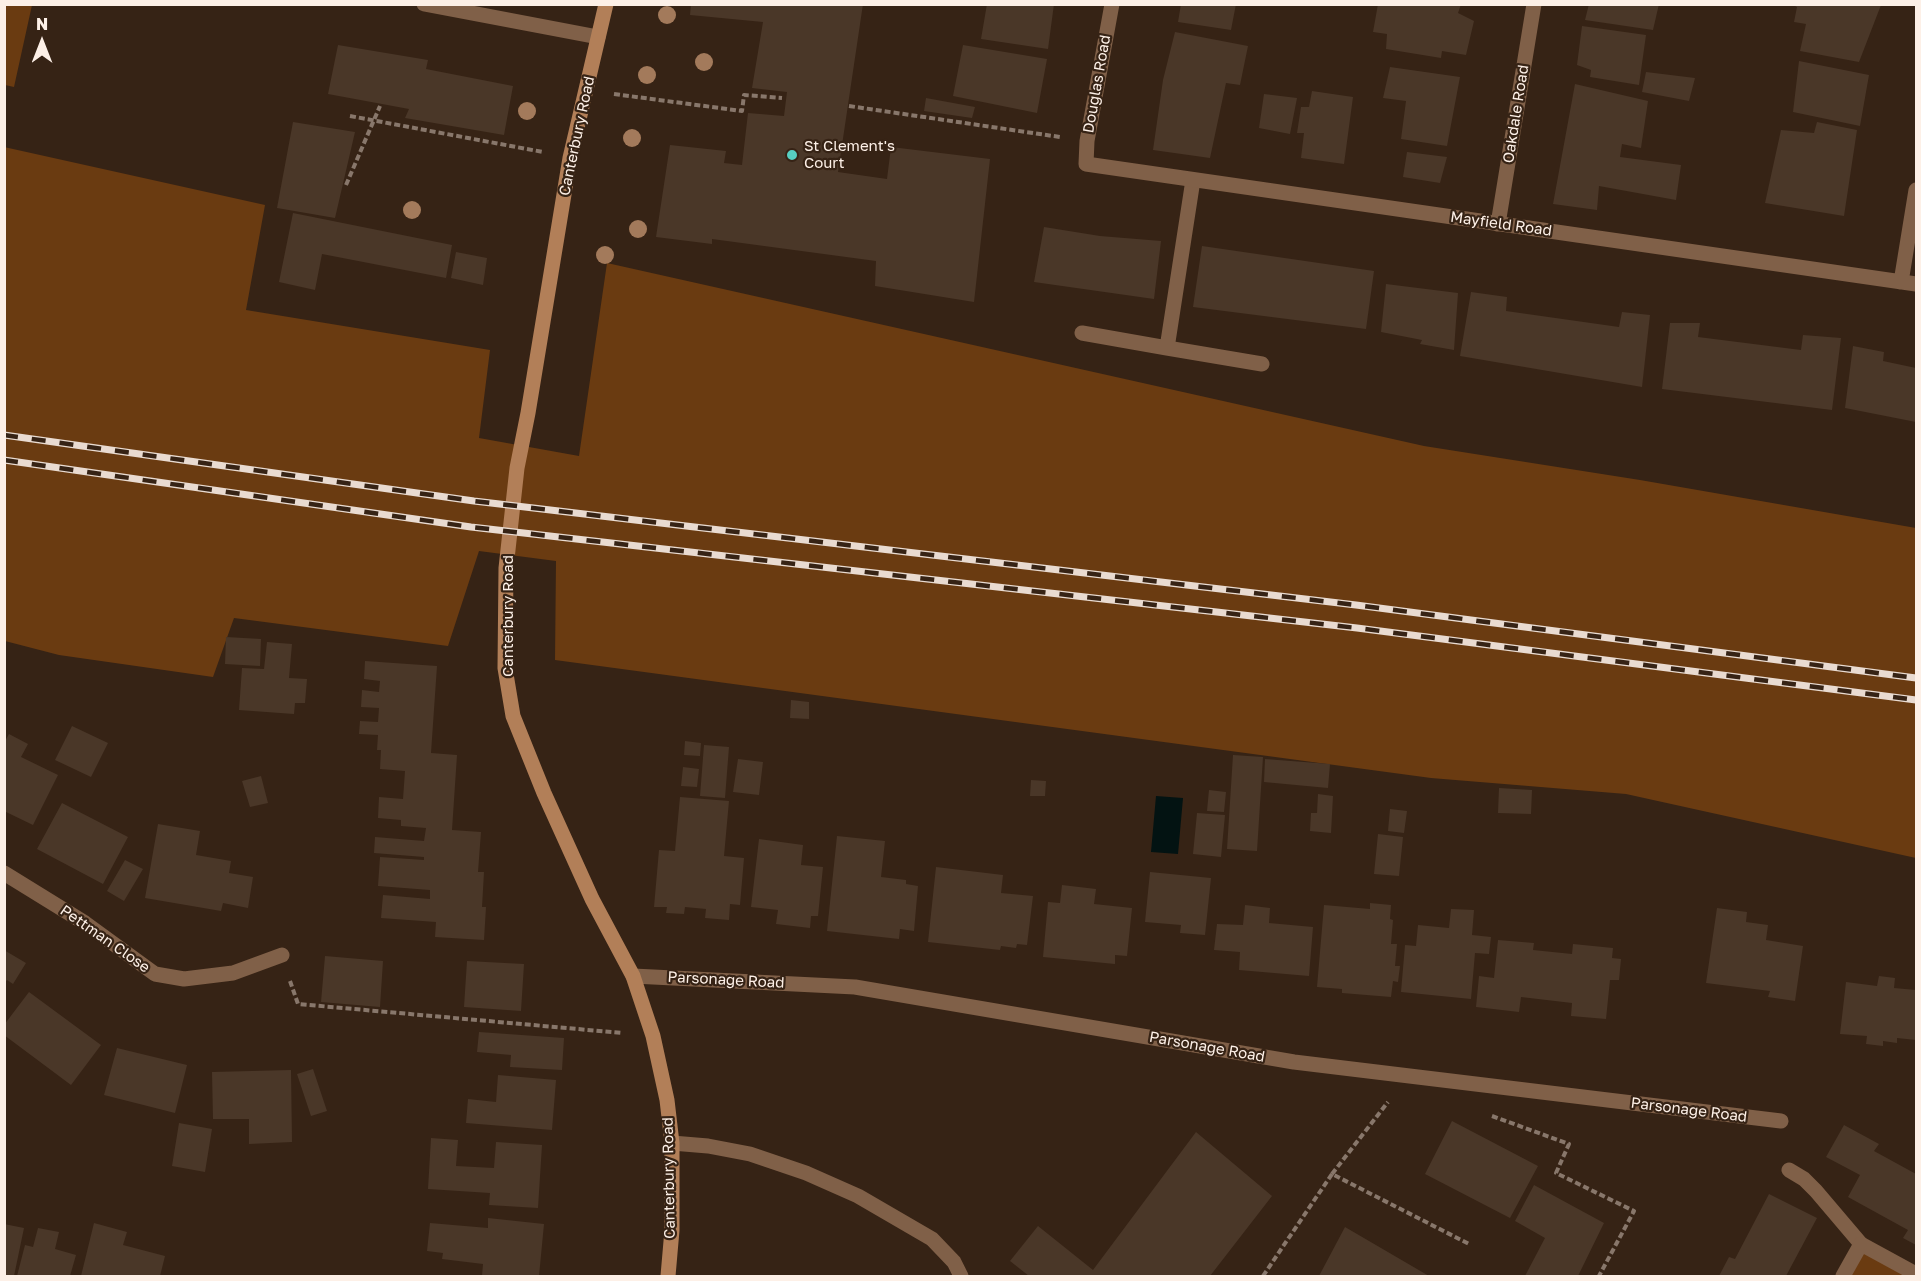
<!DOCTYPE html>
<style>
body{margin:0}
#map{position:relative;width:1921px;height:1281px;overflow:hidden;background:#362315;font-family:"Golos Text",sans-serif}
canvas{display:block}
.frame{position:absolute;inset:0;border:6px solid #fdf0e7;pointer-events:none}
.north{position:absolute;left:12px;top:12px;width:60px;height:60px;-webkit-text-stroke:4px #362315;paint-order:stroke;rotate:0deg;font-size:16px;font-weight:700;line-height:24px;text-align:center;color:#fdf0e7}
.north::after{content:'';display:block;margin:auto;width:21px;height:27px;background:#fdf0e7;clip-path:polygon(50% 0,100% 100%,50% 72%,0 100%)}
</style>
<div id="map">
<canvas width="1921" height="1281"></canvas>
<div class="frame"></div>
<div class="north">N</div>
</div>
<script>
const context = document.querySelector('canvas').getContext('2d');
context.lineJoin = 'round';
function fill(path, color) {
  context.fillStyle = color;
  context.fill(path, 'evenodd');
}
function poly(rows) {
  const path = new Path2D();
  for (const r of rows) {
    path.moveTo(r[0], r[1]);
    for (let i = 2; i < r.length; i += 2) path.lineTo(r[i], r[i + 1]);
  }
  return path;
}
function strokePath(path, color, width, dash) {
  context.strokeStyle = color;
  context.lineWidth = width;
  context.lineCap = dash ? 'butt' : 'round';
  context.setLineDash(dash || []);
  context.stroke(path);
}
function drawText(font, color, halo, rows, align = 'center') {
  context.font = font + ' "Golos Text",sans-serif';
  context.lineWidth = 4.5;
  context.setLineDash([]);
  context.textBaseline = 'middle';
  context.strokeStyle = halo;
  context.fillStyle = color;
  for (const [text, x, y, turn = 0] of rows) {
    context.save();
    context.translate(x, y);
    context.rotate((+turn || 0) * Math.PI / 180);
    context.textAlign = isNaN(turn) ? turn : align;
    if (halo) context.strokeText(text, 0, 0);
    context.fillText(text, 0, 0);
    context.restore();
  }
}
const green = poly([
 [4,5,32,5,14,87,5,85],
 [4,147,265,205,246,310,490,350,479,438,579,456,607,263,1424,446,1640,480,1916,528,1916,858,1626,794,1431,778,555,660,556,561,479,551,448,646,234,618,213,677,59,655,5,641],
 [1861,1244,1916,1276,1843,1276]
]);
const water = poly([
 [1156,796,1183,798,1178,854,1151,852]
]);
const building = poly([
 [691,4,863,4,838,172,887,179,891,147,990,159,974,302,875,286,876,261,712,239,712,244,656,237,670,145,726,151,724,163,742,165,748,113,784,116,787,92,752,88,763,22,690,15],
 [987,4,1054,4,1048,49,981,39],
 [1181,4,1236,4,1231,30,1178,22],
 [1378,4,1461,4,1458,13,1474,21,1466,55,1442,51,1441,58,1386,49,1387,34,1373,32],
 [1589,4,1659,4,1653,30,1585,20],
 [1793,5,1881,5,1859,62,1800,51,1806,24,1794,22,1797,7],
 [1582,26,1646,35,1639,85,1590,77,1591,70,1577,65],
 [1175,32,1248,46,1240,85,1226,83,1210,158,1153,150,1163,80],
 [338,45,428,60,426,69,513,86,504,135,405,118,409,109,328,94],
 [963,45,1047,59,1037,113,953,96],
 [1799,61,1869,75,1860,126,1793,112],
 [1390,67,1460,77,1447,146,1401,139,1406,101,1383,98],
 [1646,72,1695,78,1689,101,1642,92],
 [1575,84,1648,101,1641,148,1622,144,1620,157,1681,165,1676,200,1599,186,1597,210,1553,204],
 [1312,91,1353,97,1344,164,1301,158,1304,133,1297,133,1301,107,1309,107],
 [1264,94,1297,98,1290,134,1259,128],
 [926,98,975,107,972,118,924,111],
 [293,122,355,132,335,218,277,208],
 [1817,122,1857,130,1844,216,1765,203,1781,130,1814,133],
 [1407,152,1447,157,1440,183,1403,177],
 [293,213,452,245,446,278,322,254,315,290,279,282],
 [1044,227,1100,236,1161,241,1154,299,1034,282],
 [1202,246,1374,271,1366,329,1193,307],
 [456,252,487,258,483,285,451,278],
 [1386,284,1458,293,1454,350,1420,344,1422,340,1381,332],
 [1471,292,1507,297,1506,311,1619,327,1622,312,1650,315,1642,387,1460,356],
 [1670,323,1700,323,1698,337,1801,350,1803,335,1841,338,1832,410,1662,389],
 [1853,346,1884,352,1883,361,1916,368,1916,422,1845,408],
 [226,637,261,639,260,666,225,664],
 [267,642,292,644,289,678,307,679,305,703,295,703,294,714,239,710,242,668,264,669],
 [365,661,437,666,431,753,457,755,452,830,481,832,478,872,484,872,482,907,486,907,484,940,435,937,436,922,381,918,383,895,430,899,430,890,378,886,380,857,424,860,424,857,374,853,375,837,424,841,426,828,401,826,401,820,378,818,379,797,403,799,405,771,380,769,381,750,377,750,378,735,359,734,360,721,378,722,379,708,361,707,362,690,379,692,380,681,364,679],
 [791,700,809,702,809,719,790,718],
 [72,726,108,743,91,777,55,760],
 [9,734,28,744,21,757,58,775,33,825,4,811,4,743],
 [685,741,701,743,700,756,684,755],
 [704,745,729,747,725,798,700,796],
 [1233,755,1263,757,1257,851,1227,849],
 [738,759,763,762,759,795,733,792],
 [1265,759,1330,764,1328,788,1264,782],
 [683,767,699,769,697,787,681,786],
 [261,776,268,803,250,807,242,781],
 [1031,780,1046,781,1045,796,1030,796],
 [1499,788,1532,790,1531,814,1498,813],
 [1209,790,1226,792,1224,812,1207,811],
 [1318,794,1333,796,1331,833,1310,831,1311,813,1317,813],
 [680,797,729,801,724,856,744,858,740,905,730,904,729,920,705,918,706,909,685,907,684,914,666,913,667,907,654,907,659,850,675,851],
 [62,803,128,837,103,884,37,849],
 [1390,809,1407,811,1404,833,1388,831],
 [1197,813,1225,815,1221,857,1193,854],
 [158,824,200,831,196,855,231,861,229,873,253,877,248,908,223,903,221,911,145,898],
 [1378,834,1403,837,1399,876,1374,874],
 [837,836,885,841,881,877,906,880,906,884,918,886,914,931,900,929,899,939,827,931],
 [759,839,803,845,801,865,823,867,818,916,811,916,810,928,776,924,778,910,751,907],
 [125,860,143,869,124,901,107,891],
 [936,867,1003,875,1001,893,1033,896,1027,945,1017,944,1016,948,1001,946,1000,950,928,942],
 [1150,872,1211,878,1205,935,1180,933,1181,925,1145,922],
 [1062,885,1096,889,1094,904,1132,908,1127,956,1115,955,1115,964,1043,957,1048,902,1060,903],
 [1370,903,1391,905,1390,919,1393,920,1391,944,1397,944,1395,966,1400,966,1398,982,1393,981,1391,997,1342,993,1342,989,1317,987,1324,905,1370,909],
 [1245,905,1270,908,1269,923,1313,927,1309,976,1239,970,1240,952,1214,950,1217,924,1243,925],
 [1717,908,1747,912,1746,922,1768,925,1766,940,1803,946,1795,1001,1768,997,1770,991,1706,983],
 [1451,909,1474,910,1472,935,1491,937,1489,954,1475,953,1471,999,1401,992,1405,945,1416,946,1418,925,1449,928],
 [1498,940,1534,943,1533,950,1572,954,1573,944,1613,948,1612,958,1621,959,1619,980,1610,980,1606,1019,1571,1016,1572,1003,1521,997,1519,1012,1476,1007,1479,976,1494,978],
 [4,950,26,963,13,984,7,980,4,984],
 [325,956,383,961,380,1007,321,1002],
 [467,961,524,964,521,1011,464,1007],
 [1879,976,1895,978,1894,988,1916,990,1916,1040,1897,1038,1897,1043,1883,1041,1883,1046,1866,1044,1867,1036,1840,1034,1846,982,1877,986],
 [29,992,101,1045,71,1085,4,1035,4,1025],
 [479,1032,564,1038,562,1070,510,1067,511,1055,477,1052],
 [117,1048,187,1065,175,1113,104,1095],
 [313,1069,327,1111,311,1116,297,1074],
 [291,1070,292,1142,249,1144,249,1119,213,1119,212,1072],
 [498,1075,556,1080,552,1130,466,1123,468,1099,496,1102],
 [1452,1121,1538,1166,1510,1218,1425,1174],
 [179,1123,212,1129,205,1172,172,1166],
 [1844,1125,1879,1144,1874,1151,1916,1174,1916,1245,1903,1238,1908,1230,1848,1197,1860,1175,1826,1157],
 [1196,1132,1272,1196,1210,1276,1029,1276,1010,1261,1038,1226,1093,1270],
 [431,1138,458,1140,456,1166,494,1168,496,1142,542,1145,538,1208,489,1205,490,1193,428,1189],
 [1534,1185,1604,1223,1578,1276,1525,1276,1545,1238,1515,1221],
 [1769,1194,1817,1218,1786,1276,1719,1276,1729,1257,1735,1259],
 [488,1218,544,1224,539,1276,482,1276,483,1264,442,1259,443,1253,427,1251,430,1223,488,1228],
 [94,1223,127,1232,123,1245,165,1256,160,1276,81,1276],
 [4,1224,24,1228,14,1276,4,1276],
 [1345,1227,1429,1276,1319,1276],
 [38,1228,59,1232,55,1249,76,1255,70,1276,17,1276,25,1245,33,1247]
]);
const path = poly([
 [614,94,742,111,744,95,782,98],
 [849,106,1060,137],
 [350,116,543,152],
 [346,185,380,106],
 [290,981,298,1004,622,1033],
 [1492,1116,1569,1144,1556,1173,1634,1211,1599,1276],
 [1332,1174,1388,1102],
 [1263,1276,1332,1174,1469,1244]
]);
const lane = poly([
 [424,4,598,37],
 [1082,333,1167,348,1193,180],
 [1167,348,1262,364],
 [1789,1170,1804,1179,1816,1191,1861,1244]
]);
const street = poly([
 [1112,4,1087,141,1086,164,1916,284],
 [1498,224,1534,4],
 [1901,282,1916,190],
 [4,873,85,923,155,974,184,979,233,973,282,955],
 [633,976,855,987,1294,1062,1781,1121],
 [672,1143,708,1146,750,1154,806,1173,858,1196,932,1239,954,1262,961,1276],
 [1843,1276,1861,1244,1916,1274]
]);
const secondary = poly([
 [606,4,570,158,528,413,517,468,506,568,505,668,513,716,544,793,592,899,633,976,653,1036,667,1100,672,1143,672,1230,668,1276]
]);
const rail = poly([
 [4,435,474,501,1356,605,1916,678],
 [4,460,471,527,1357,628,1916,700]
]);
const trees = [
 [667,15],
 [704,62],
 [647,75],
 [527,111],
 [632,138],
 [412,210],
 [638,229],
 [605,255]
];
const markers = [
 [792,155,6,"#57cec1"]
];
const streetNames = [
 ["Douglas Road",1097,84,-80],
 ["Oakdale Road",1516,114,-81],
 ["Canterbury Road",577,136,-78],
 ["Mayfield Road",1501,224,8],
 ["Canterbury Road",508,616,-90],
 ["Pettman Close",105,939,35],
 ["Parsonage Road",726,980,3],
 ["Parsonage Road",1207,1047,10],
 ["Parsonage Road",1689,1110,7],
 ["Canterbury Road",669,1178,-91]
];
const poiNames = [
 ["St Clement's",804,146],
 ["Court",804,163]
];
fill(green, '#6a3b11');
fill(water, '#031312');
fill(building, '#4a3728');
strokePath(path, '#88776b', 4, [6, 3]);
strokePath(lane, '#806048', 15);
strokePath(street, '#806048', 15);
strokePath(secondary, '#b27f58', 15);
strokePath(rail, '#e9dbd1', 7);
strokePath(rail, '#362315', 4.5, [14]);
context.fillStyle = '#a37a5b';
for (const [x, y] of trees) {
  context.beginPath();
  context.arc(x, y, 9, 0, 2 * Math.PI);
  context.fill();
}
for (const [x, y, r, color] of markers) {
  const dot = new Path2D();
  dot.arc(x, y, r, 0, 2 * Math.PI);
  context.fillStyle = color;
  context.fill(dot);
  strokePath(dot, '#362315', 2);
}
drawText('15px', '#fdf0e7', '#362315', streetNames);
drawText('15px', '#fdf0e7', '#362315', poiNames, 'left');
</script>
